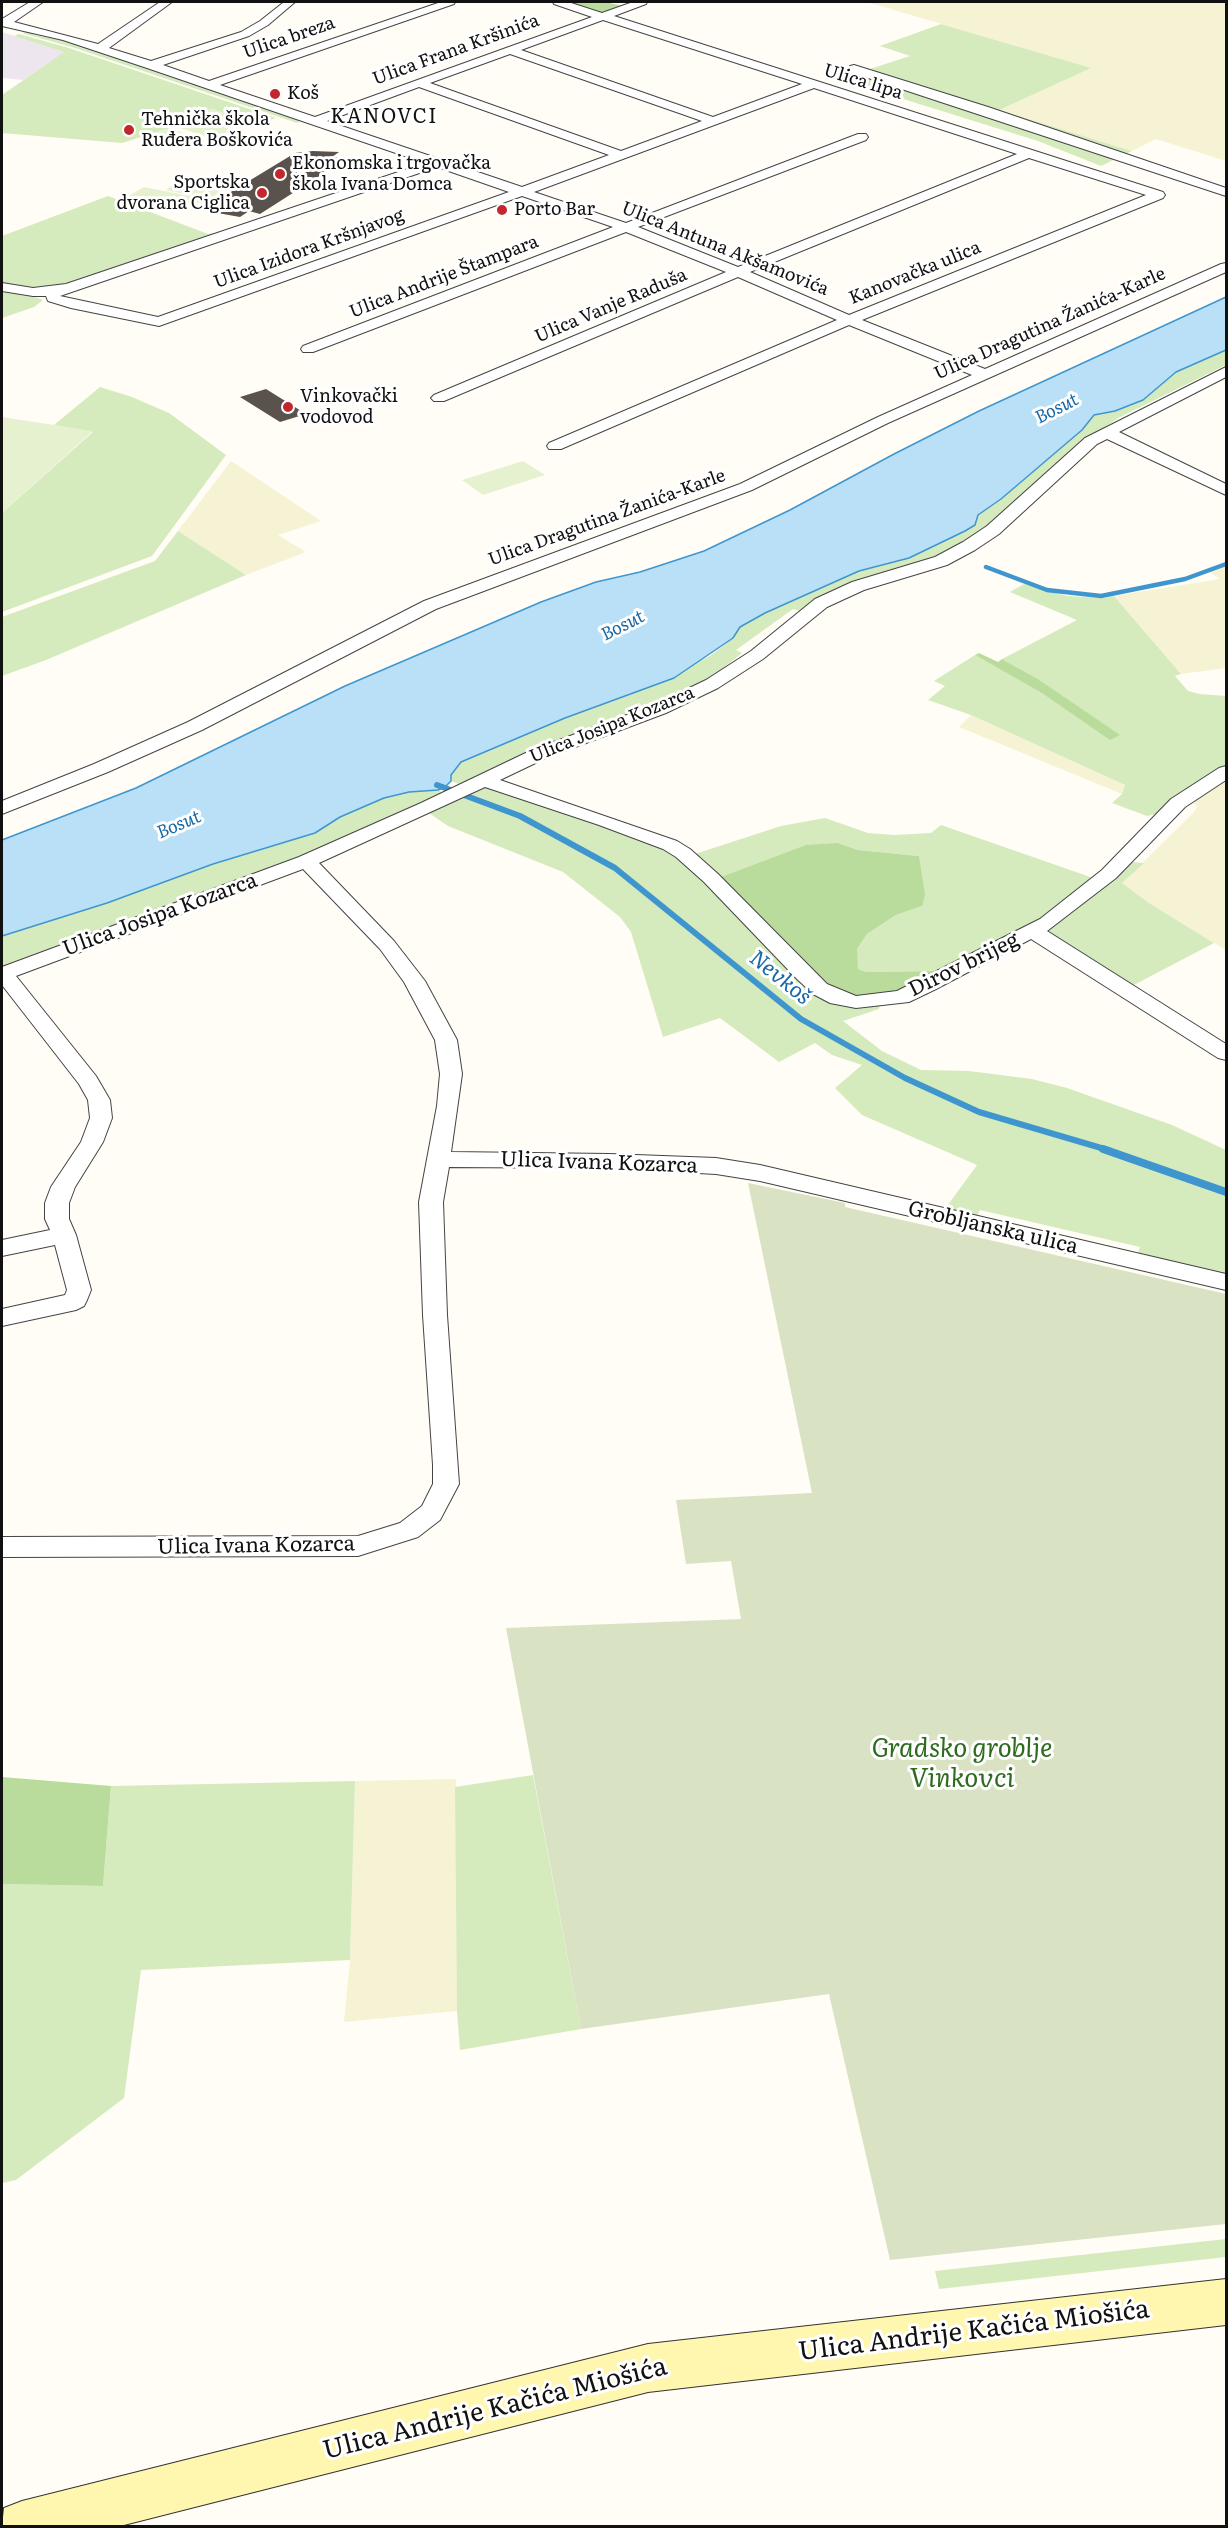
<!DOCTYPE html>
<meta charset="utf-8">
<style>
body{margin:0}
#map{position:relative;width:1228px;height:2528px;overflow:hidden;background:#fffdf5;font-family:Literata,serif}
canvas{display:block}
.frame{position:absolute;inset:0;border:3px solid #111;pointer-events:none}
</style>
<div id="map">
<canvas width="1228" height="2528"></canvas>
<div class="frame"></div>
</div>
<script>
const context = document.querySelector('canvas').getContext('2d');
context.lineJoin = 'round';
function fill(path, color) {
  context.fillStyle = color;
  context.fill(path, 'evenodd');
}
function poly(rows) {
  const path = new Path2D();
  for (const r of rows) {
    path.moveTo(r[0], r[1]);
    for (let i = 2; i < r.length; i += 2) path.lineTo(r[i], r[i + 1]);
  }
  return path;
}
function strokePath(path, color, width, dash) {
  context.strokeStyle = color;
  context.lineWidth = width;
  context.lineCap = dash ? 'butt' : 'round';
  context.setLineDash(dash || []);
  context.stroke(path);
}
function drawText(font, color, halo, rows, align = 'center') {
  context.font = font + ' Literata,serif';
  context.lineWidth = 6;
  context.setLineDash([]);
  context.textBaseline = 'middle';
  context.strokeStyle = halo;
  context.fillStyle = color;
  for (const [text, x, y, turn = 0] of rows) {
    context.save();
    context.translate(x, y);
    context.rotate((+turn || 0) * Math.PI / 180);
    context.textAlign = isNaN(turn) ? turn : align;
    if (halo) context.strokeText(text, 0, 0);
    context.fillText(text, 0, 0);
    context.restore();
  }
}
const industrial = poly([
 [2,32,65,52,23,80,2,78]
]);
const farmland = poly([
 [867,2,1226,2,1226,161,1156,139,1132,151,998,110,1090,68],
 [231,461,321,521,278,535,306,552,246,575,178,531],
 [1226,564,1226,668,1181,674,1114,596,1220,579,1208,571],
 [971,715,1125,785,1122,794,959,727],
 [1223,777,1226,781,1226,950,1149,903,1122,883,1195,811,1197,806,1189,797],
 [456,1779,457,2011,344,2022,350,1960,355,1781]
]);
const green = poly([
 [941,24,1091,68,999,110,1132,151,1101,166,1038,141,839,79,910,56,880,46],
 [30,31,37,33,34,35,71,42,300,121,297,123,75,48,22,33],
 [19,34,69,48,276,118,261,123,230,112,224,113,211,109,170,124,175,126,170,128,122,143,2,133,2,95,64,52,14,36],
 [108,196,208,234,214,233,218,235,63,288,24,288,2,284,2,236],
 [2,290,38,298,43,300,34,307,2,318],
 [1226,350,1226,365,1120,417,1075,447,983,532,931,559,809,605,800,611,793,609,736,650,742,653,711,678,680,695,631,714,558,739,461,785,451,781,451,775,461,762,565,718,637,692,710,656,733,638,740,627,765,613,859,571,909,558,965,531,975,525,978,515,1001,499,1082,430,1094,415,1115,411,1143,400,1176,372],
 [100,387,132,397,169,413,226,455,152,556,2,612,2,513,93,432,54,425],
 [178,531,246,575,46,660,2,676,2,617,155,561],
 [1024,584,1067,596,1104,598,1114,596,1181,674,1175,676,1188,691,1199,694,1226,696,1226,767,1184,792,1160,813,1147,816,1112,803,1122,794,1125,785,971,715,928,700,945,686,934,681,975,655,1119,735,1038,679,1002,659,1077,620,1010,592],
 [484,784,643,839,682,858,880,1004,879,1009,843,1021,882,1051,921,1070,969,1071,1032,1079,1067,1088,1172,1125,1226,1150,1226,1278,1137,1256,1140,1247,980,1210,975,1220,942,1213,977,1165,862,1115,835,1088,862,1065,832,1055,815,1043,779,1062,720,1018,663,1037,631,932,620,917,563,872,448,826,426,811],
 [438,790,444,793,340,842,2,969,2,936,107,903,213,864,315,833,340,817,384,798,409,792],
 [825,818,868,833,894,835,931,833,941,825,1096,879,1040,921,940,974,936,971,866,972,858,969,857,961,857,949,867,934,896,915,922,906,919,856,858,850,838,843,716,879,692,855,781,826],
 [1132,862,1144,863,1122,883,1149,903,1214,943,1130,987,1041,931,1098,893],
 [533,1775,581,2029,460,2050,457,2011,455,1787],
 [355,1781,350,1960,141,1970,124,2098,16,2180,2,2183,2,1884,103,1886,111,1786],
 [1226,2239,1226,2257,939,2289,935,2271]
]);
const forest = poly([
 [560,2,605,2,623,6,599,13],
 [979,653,998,662,1002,659,1038,679,1120,735,1110,740,1042,693,975,655],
 [838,843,858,850,919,856,925,895,922,906,896,915,867,934,857,949,858,969,866,972,936,971,940,974,898,993,865,997,847,995,819,983,716,879,806,845],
 [2,1777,111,1786,103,1886,2,1884]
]);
const cemetery = poly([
 [748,1183,845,1203,845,1207,1226,1294,1226,2224,890,2260,829,1994,581,2029,506,1628,741,1619,731,1561,686,1564,676,1500,812,1493]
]);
const pitch = poly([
 [211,109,253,123,210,138,169,124],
 [170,128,203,141,180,148,147,136],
 [208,177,236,182,209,199,166,190,181,180,198,183],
 [144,187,205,199,186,211,125,198],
 [2,417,93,431,2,513],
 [523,461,545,475,483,495,462,480]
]);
const water = poly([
 [1226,297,1226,350,1176,372,1143,400,1115,411,1094,415,1082,430,1001,499,978,515,975,525,965,531,909,558,859,571,765,613,740,627,733,638,674,678,565,718,461,762,451,775,451,781,445,787,438,790,409,792,384,798,340,817,315,833,213,864,107,903,2,936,2,840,136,788,345,686,541,602,596,582,640,572,704,551,790,510,894,454,979,411,1226,297]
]);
const streamFar2 = poly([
 [986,567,1047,590,1101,596,1185,579,1226,564]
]);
const streamFar1 = poly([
 [437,785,520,816,615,868,801,1019,905,1078,979,1112,1108,1150]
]);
const stream = poly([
 [1103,1149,1226,1192]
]);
const building = poly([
 [313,151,339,152,332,157,346,159,260,214,249,211,240,217,212,212,221,206,211,204,295,153],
 [266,389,306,414,280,422,240,397]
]);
const street = poly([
 [30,2,43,2,14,22,98,44,160,2,172,2,109,48,151,61,241,32,260,21,284,2,295,2,268,25,249,36,163,65,209,81,441,2,455,2,454,4,220,85,315,117,592,17,554,4,553,2,568,2,602,13,633,2,647,2,646,4,614,16,1163,192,1165,195,1163,198,862,320,985,369,1221,264,1226,263,1226,272,888,423,752,490,436,609,202,730,108,772,2,814,2,801,94,764,188,722,424,601,740,484,878,417,972,375,849,325,561,449,549,449,547,446,549,443,837,320,738,277,444,401,434,401,431,398,434,395,726,272,626,232,313,352,303,352,301,349,303,346,613,227,522,196,159,326,71,308,48,301,46,296,33,296,2,291,2,283,33,288,66,284,425,163,147,68,63,40,2,26,2,19,30,2],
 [603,20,802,84,713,117,521,50,603,20],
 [510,54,702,121,621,151,430,83,510,54],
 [419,87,609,155,522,187,327,121,419,87],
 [814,88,1017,154,738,267,638,227,866,140,868,137,866,134,858,134,626,223,534,192,814,88],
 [1029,158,1146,195,849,315,750,272,1029,158],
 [437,167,509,192,158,317,60,296,437,167],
 [854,65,988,107,1226,188,1226,196,850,72,850,66,854,65],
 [1226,367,1226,377,1119,432,1226,484,1226,495,1107,439,1097,444,999,534,975,550,947,565,864,590,827,607,763,659,718,688,666,713,546,758,500,780,677,841,690,849,718,874,827,984,856,996,897,991,1040,919,1102,870,1171,799,1219,768,1226,766,1226,780,1185,807,1116,878,1047,931,1226,1044,1226,1060,1218,1058,1031,939,936,989,909,1002,856,1008,830,1003,813,994,797,979,704,882,676,857,663,849,599,825,485,787,319,863,394,941,425,981,457,1040,462,1074,451,1152,609,1154,716,1158,760,1165,1226,1274,1226,1290,760,1181,716,1174,609,1168,449,1167,443,1202,447,1315,459,1484,440,1520,418,1537,358,1556,2,1557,2,1537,358,1536,400,1523,422,1506,433,1484,433,1465,423,1315,419,1202,437,1106,440,1074,435,1040,404,982,380,949,303,869,16,976,96,1076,110,1100,112,1118,103,1142,75,1187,69,1203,69,1219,76,1235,91,1290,87,1300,84,1306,76,1310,2,1326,2,1309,65,1295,67,1290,55,1245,2,1256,2,1240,50,1230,45,1219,45,1203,51,1187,81,1142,90,1118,88,1100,79,1084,2,985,2,967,299,857,421,803,532,750,654,705,706,680,751,651,815,599,852,582,935,557,963,542,987,526,1085,438,1226,367]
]);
const secondary = poly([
 [1226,2279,1226,2325,648,2392,120,2526,2,2526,4,2508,22,2501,648,2344,1226,2279]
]);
const markers = [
 [275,94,6,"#c4262e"],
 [129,130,6,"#c4262e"],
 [280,174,6,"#c4262e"],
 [262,193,6,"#c4262e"],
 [502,210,6,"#c4262e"],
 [288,407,6,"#c4262e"]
];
const farStreetnames = [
 ["Ulica breza",289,38,-19],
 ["Ulica Frana Kršinića",456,50,-20],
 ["Ulica lipa",863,82,17],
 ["Ulica Izidora Kršnjavog",309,249,-20],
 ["Ulica Antuna Akšamovića",725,249,22],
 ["Kanovačka ulica",915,273,-22],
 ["Ulica Andrije Štampara",444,277,-21],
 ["Ulica Vanje Raduša",611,306,-23],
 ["Ulica Dragutina Žanića-Karle",1050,324,-24],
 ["Ulica Dragutina Žanića-Karle",607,518,-20],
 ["Ulica Josipa Kozarca",612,725,-22]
];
const farPoinames = [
 ["Koš",287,94],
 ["Tehnička škola",141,120],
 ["Ruđera Boškovića",141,141],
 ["Ekonomska i trgovačka",292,164],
 ["škola Ivana Domca",292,185],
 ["Sportska",250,183,"right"],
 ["dvorana Ciglica",250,204,"right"],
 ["Porto Bar",514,210],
 ["Vinkovački",300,397],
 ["vodovod",300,418]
];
const farWaternames = [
 ["Bosut",1057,409,-27],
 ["Bosut",623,626,-27],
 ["Bosut",179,825,-23]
];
const farQuarternames = [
 ["KANOVCI",384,117]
];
const streetNames = [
 ["Ulica Josipa Kozarca",160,915,-20],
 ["Dirov brijeg",964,965,-26],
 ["Ulica Ivana Kozarca",599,1163,2],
 ["Grobljanska ulica",993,1228,13],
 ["Ulica Ivana Kozarca",256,1546,-1]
];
const waterNames = [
 ["Nevkoš",780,978,39]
];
const nearParknames = [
 ["Gradsko groblje",962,1749],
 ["Vinkovci",962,1779]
];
const nearStreetnames = [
 ["Ulica Andrije Kačića Miošića",974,2331,-7],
 ["Ulica Andrije Kačića Miošića",495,2409,-14]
];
fill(industrial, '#eee6ef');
fill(farmland, '#f6f3d4');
fill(green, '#d5ebbd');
fill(forest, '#b9dc9c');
fill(cemetery, '#d9e3c4');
fill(pitch, '#e6f2cf');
fill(water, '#b9e0f7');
strokePath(water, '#3f96cf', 1.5);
strokePath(streamFar2, '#3f96cf', 4.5);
strokePath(streamFar1, '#3f96cf', 6);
strokePath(stream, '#3f96cf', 8);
fill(building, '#5a524d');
strokePath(street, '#444', 2);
strokePath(secondary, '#333', 2);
fill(street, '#fff');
fill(secondary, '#fff6b0');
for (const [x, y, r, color] of markers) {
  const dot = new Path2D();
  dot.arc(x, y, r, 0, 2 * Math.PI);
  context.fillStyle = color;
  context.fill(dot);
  strokePath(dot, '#fff', 2);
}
drawText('18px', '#111', '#fff', farStreetnames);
drawText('18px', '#111', '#fff', farPoinames, 'left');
drawText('italic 18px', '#1768a6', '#fff', farWaternames);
context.letterSpacing = '1.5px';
drawText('20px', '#111', '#fff', farQuarternames);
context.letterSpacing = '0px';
drawText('21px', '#111', '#fff', streetNames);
drawText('italic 22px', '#1768a6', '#fff', waterNames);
drawText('italic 26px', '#2f6b1f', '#fff', nearParknames);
drawText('26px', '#111', '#fff', nearStreetnames);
</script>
